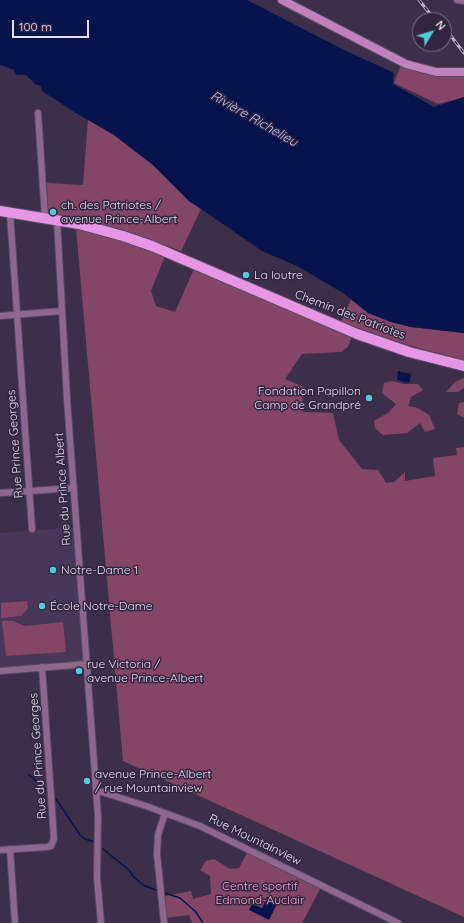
<!DOCTYPE html>
<meta charset="utf-8">
<style>
body{margin:0}
#map{position:relative;width:464px;height:923px;overflow:hidden;background:#3d2f4a;font-family:Quicksand,sans-serif}
canvas{display:block}
.north{position:absolute;left:412px;top:12px;width:40px;height:40px;box-sizing:border-box;background:#33253f;border:1px solid #7b6f86;border-radius:50%;rotate:52deg;font-size:11px;font-weight:700;line-height:16px;text-align:center;color:#e7dff0}
.north::after{content:'';display:block;margin:auto;width:14px;height:18px;background:#53cbda;clip-path:polygon(50% 0,100% 100%,50% 72%,0 100%)}
.scale{position:absolute;left:12px;top:20px;width:77px;height:18px;box-sizing:border-box;border:2px solid #e7dff0;border-top:0;padding-left:5px;font-size:12px;line-height:14px;white-space:nowrap;color:#e7dff0;-webkit-text-stroke:3px #33253f;paint-order:stroke}
</style>
<div id="map">
<canvas width="464" height="923"></canvas>
<div class="north">N</div>
<div class="scale">100 m</div>
</div>
<script>
const context = document.querySelector('canvas').getContext('2d');
context.lineJoin = 'round';
function fill(path, color) {
  context.fillStyle = color;
  context.fill(path, 'evenodd');
}
function poly(rows) {
  const path = new Path2D();
  for (const r of rows) {
    path.moveTo(r[0], r[1]);
    for (let i = 2; i < r.length; i += 2) path.lineTo(r[i], r[i + 1]);
  }
  return path;
}
function strokePath(path, color, width, dash) {
  context.strokeStyle = color;
  context.lineWidth = width;
  context.lineCap = dash ? 'butt' : 'round';
  context.setLineDash(dash || []);
  context.stroke(path);
}
function drawText(font, color, halo, rows, align = 'center') {
  context.font = font + ' Quicksand,sans-serif';
  context.lineWidth = 3;
  context.setLineDash([]);
  context.textBaseline = 'middle';
  context.strokeStyle = halo;
  context.fillStyle = color;
  for (const [text, x, y, turn = 0] of rows) {
    context.save();
    context.translate(x, y);
    context.rotate((+turn || 0) * Math.PI / 180);
    context.textAlign = isNaN(turn) ? turn : align;
    if (halo) context.strokeText(text, 0, 0);
    context.fillText(text, 0, 0);
    context.restore();
  }
}
const built = poly([
 [77,527,87,664,0,671,0,533]
]);
const green = poly([
 [401,65,424,74,443,76,464,76,464,97,438,104,394,83],
 [88,119,114,135,153,165,189,201,201,209,181,251,129,232,104,225,48,214,47,183,83,185],
 [76,228,110,236,165,256,151,291,156,306,175,312,194,269,352,336,348,347,341,352,302,354,285,379,306,388,302,401,303,412,333,413,339,440,362,469,378,470,386,483,394,482,405,472,405,481,435,476,433,458,457,455,456,448,464,447,464,917,123,761],
 [351,299,368,313,391,322,411,327,464,333,464,361,395,341,341,322],
 [464,378,464,388,458,392,446,392,455,382],
 [392,381,404,384,418,384,423,390,411,397,408,406,418,408,429,415,435,429,425,432,420,423,407,433,383,435,375,428,374,421,389,412,396,404,382,393,384,383],
 [464,402,464,418,457,414,459,403],
 [27,601,28,608,21,616,1,618,1,603],
 [2,621,13,621,25,626,63,622,66,652,6,656],
 [247,853,320,889,302,923,192,923,189,915,166,918,165,896,191,891,193,899,211,894,210,876,200,870,206,861,214,859,230,869,239,868]
]);
const water = poly([
 [0,0,247,0,344,50,394,73,393,84,434,107,464,97,464,333,411,327,391,322,368,313,343,293,297,266,262,251,201,209,189,201,153,165,114,135,76,113,42,91,41,86,35,84,26,75,16,75,14,70,0,65],
 [398,371,411,374,409,383,397,380],
 [267,897,278,902,269,920,249,910,252,904,262,908]
]);
const stream = poly([
 [29,775,46,789],
 [56,799,80,835,85,839,95,842],
 [103,849,129,870,134,877,143,885,156,890],
 [165,893,180,898,195,911,203,923]
]);
const street = poly([
 [457,0,464,1],
 [38,113,45,218],
 [10,213,32,529],
 [57,220,67,399,98,816,97,877,101,923],
 [0,316,62,311],
 [0,493,74,488],
 [0,671,87,664],
 [96,792,102,792,146,806,200,826,398,923],
 [10,849,15,923],
 [0,850,47,847,51,846,54,839,42,667],
 [164,923,157,854,158,835,165,813]
]);
const secondary = poly([
 [282,0,406,64,436,72,464,72]
]);
const primary = poly([
 [0,211,79,224,123,236,152,246,357,334,409,352,464,366]
]);
const rail = poly([
 [419,0,435,20],
 [444,27,464,53]
]);
const markers = [
 [53,212,4,"#53cbda"],
 [246,275,4,"#53cbda"],
 [369,398,4,"#53cbda"],
 [53,570,4,"#53cbda"],
 [42,606,4,"#53cbda"],
 [79,671,4,"#53cbda"],
 [87,781,4,"#53cbda"]
];
const poiNames = [
 ["ch. des Patriotes /",61,205],
 ["avenue Prince-Albert",61,219],
 ["La loutre",254,275],
 ["Fondation Papillon",361,391,"right"],
 ["Camp de Grandpré",361,405,"right"],
 ["Notre-Dame 1",61,570],
 ["École Notre-Dame",50,606],
 ["rue Victoria /",87,664],
 ["avenue Prince-Albert",87,678],
 ["avenue Prince-Albert",95,774],
 ["/ rue Mountainview",95,788]
];
const streetNames = [
 ["Chemin des Patriotes",350,315,21],
 ["Rue Prince Georges",15,444,-94],
 ["Rue du Prince Albert",63,489,-94],
 ["Rue du Prince Georges",38,756,-94],
 ["Rue Mountainview",255,840,26]
];
const parkNames = [
 ["Centre sportif",260,886],
 ["Edmond-Auclair",260,900]
];
const waterNames = [
 ["Rivière Richelieu",254,119,30]
];
fill(built, '#493758');
fill(green, '#844667');
fill(water, '#07134d');
strokePath(stream, '#07134d', 1.5);
strokePath(street, '#584b65', 8);
strokePath(secondary, '#584b65', 10);
strokePath(primary, '#584b65', 12);
strokePath(street, '#8f678e', 6);
strokePath(secondary, '#c181bf', 8);
strokePath(primary, '#e795e5', 10);
strokePath(rail, '#bcb3c6', 3);
strokePath(rail, '#33253f', 1.5, [4.5]);
for (const [x, y, r, color] of markers) {
  const dot = new Path2D();
  dot.arc(x, y, r, 0, 2 * Math.PI);
  context.fillStyle = color;
  context.fill(dot);
  strokePath(dot, '#33253f', 1.5);
}
drawText('12px', '#e7dff0', '#33253f', poiNames, 'left');
drawText('12px', '#e7dff0', '#33253f', streetNames);
drawText('12px', '#faa8d2', '#33253f', parkNames);
drawText('italic 13px', '#aec5fc', '#33253f', waterNames);
</script>
